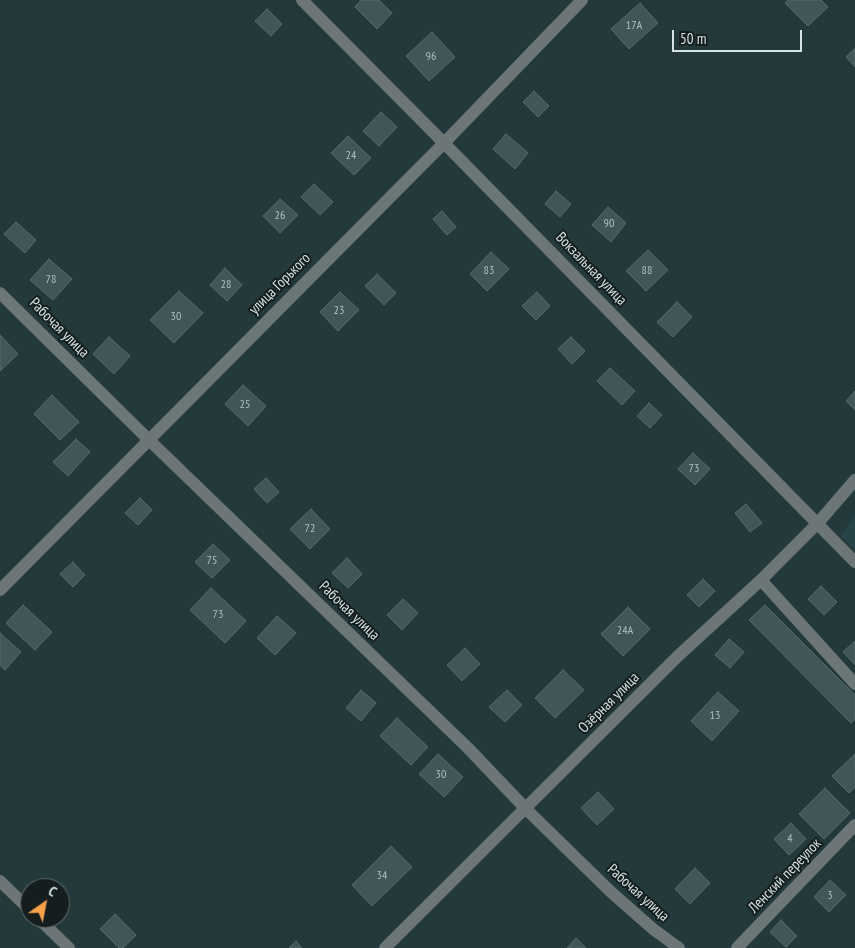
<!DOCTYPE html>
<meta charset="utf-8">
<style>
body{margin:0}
#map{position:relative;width:855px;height:948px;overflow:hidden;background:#24393b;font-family:"PT Sans Narrow",sans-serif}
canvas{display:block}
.north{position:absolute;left:20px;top:878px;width:50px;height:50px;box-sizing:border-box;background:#151e1f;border:1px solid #626c6d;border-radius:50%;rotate:33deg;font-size:14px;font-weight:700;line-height:20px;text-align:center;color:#d6e2e3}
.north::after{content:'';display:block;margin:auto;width:18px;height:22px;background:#f7a149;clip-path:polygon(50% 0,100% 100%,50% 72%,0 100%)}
.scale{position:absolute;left:672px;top:30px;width:130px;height:22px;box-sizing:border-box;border:2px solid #d6e2e3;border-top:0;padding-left:6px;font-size:15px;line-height:18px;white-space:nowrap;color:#d6e2e3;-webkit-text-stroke:4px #151e1f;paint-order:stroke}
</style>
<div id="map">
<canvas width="855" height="948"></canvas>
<div class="north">С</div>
<div class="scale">50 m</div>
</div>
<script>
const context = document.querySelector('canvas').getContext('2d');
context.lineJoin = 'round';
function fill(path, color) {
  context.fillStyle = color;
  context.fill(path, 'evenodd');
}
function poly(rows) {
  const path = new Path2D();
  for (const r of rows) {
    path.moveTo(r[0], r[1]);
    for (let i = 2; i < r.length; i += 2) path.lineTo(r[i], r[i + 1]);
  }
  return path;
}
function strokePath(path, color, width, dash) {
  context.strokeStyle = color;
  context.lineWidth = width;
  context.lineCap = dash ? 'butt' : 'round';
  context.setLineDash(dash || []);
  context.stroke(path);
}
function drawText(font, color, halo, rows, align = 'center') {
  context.font = font + ' "PT Sans Narrow",sans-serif';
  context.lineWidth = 4;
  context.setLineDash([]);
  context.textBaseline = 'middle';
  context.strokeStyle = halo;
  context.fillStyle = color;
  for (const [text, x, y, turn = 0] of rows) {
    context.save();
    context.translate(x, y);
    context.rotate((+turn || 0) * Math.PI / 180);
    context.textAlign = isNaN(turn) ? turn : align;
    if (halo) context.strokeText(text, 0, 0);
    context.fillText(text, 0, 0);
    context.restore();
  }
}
const built = poly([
 [855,515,855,550,841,536]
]);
const building = poly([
 [361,0,379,0,392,13,377,29,355,7,361,0],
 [788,0,821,0,828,7,808,26,785,3,788,0],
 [640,3,658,23,629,49,611,29,640,3],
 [267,9,282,24,271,36,255,21,267,9],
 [432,32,455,57,429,81,406,56,432,32],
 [855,48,855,67,846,57,855,48],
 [534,91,549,106,538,117,523,102,534,91],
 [381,112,397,127,379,146,363,131,381,112],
 [506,134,528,153,515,169,493,149,506,134],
 [348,136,371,158,354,175,331,153,348,136],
 [314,184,333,202,320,215,301,197,314,184],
 [556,191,571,204,560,217,545,204,556,191],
 [280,199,298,215,280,233,263,216,280,199],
 [608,207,626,223,611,242,592,225,608,207],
 [442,211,456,227,447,235,433,219,442,211],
 [16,222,36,240,25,253,4,234,16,222],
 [648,250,668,270,646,291,626,271,648,250],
 [491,252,509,269,487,291,470,274,491,252],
 [49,259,72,279,53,300,30,280,49,259],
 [225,268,242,285,227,301,210,285,225,268],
 [377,274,396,293,384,305,365,286,377,274],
 [179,291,203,313,174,343,150,320,179,291],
 [340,292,359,310,338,331,320,312,340,292],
 [537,292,550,306,536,320,522,306,537,292],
 [677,302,692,317,673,337,657,322,677,302],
 [0,335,18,354,0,371,0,335],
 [109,337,130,356,114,374,93,354,109,337],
 [571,337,585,351,572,364,558,349,571,337],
 [610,368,635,391,622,405,597,381,610,368],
 [243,385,266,406,248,426,225,404,243,385],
 [855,391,855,410,846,401,855,391],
 [52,395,79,422,60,440,34,414,52,395],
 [649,403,662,415,650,428,637,416,649,403],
 [76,439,90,452,68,476,53,462,76,439],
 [693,453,710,469,695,485,678,469,693,453],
 [266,478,279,492,267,503,254,489,266,478],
 [140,498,152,510,138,525,125,513,140,498],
 [746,504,762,523,750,532,735,513,746,504],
 [311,509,330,529,310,549,290,529,311,509],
 [213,544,230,560,212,578,195,562,213,544],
 [347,558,362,574,348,588,332,573,347,558],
 [73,562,85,575,73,587,60,574,73,562],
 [703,579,715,591,699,607,687,595,703,579],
 [821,586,837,602,824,615,808,599,821,586],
 [211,588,246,621,225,643,190,610,211,588],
 [403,599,418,613,402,630,387,615,403,599],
 [23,605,52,632,35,650,6,623,23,605],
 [765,605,855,695,855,719,851,723,749,620,765,605],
 [628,607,650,629,623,656,601,634,628,607],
 [277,616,296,633,275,655,257,638,277,616],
 [0,633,21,652,5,670,0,665,0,633],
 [729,639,744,652,730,668,715,655,729,639],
 [855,641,855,665,843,652,855,641],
 [465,648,480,664,462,681,447,665,465,648],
 [563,670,584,690,555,718,535,698,563,670],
 [361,690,376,703,361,721,346,708,361,690],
 [507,690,522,705,505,722,489,707,507,690],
 [718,692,739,711,712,741,691,721,718,692],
 [397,718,428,747,411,765,380,736,397,718],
 [438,754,463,777,444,797,419,774,438,754],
 [855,754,855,787,849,793,832,776,855,754],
 [825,788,850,813,824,839,799,814,825,788],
 [598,792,614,809,597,825,581,808,598,792],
 [791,823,806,839,789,855,774,839,791,823],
 [391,846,412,867,372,906,352,885,391,846],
 [695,868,710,883,690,904,675,889,695,868],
 [830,880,846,895,829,912,814,897,830,880],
 [115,914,136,935,123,948,119,948,100,929,115,914],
 [781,920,797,936,786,947,770,932,781,920],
 [576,938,586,948,567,948,576,938],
 [296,941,302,948,289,948,296,941]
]);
const minor = poly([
 [302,0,444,143,855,562],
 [0,293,149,440,468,748,526,809,611,892,653,929,679,948],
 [761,580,855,684],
 [0,590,444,143,582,0],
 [0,881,30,910],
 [38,918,69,948],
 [385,948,678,656,761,580,818,523,855,480],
 [737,948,855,825]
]);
const numberNames = [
 ["17А",634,26],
 ["96",431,57],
 ["24",351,156],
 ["26",280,216],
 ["90",609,224],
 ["83",489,271],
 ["88",647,271],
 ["78",51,280],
 ["28",226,285],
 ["23",339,311],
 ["30",176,317],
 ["25",245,405],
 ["73",694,469],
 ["72",310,529],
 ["75",212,561],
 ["73",218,615],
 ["24А",625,631],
 ["13",715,716],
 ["30",441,775],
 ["4",790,839],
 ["34",382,876],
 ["3",830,896]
];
const streetNames = [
 ["Вокзальная улица",591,269,46],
 ["улица Горького",280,284,-45],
 ["Рабочая улица",59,328,45],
 ["Рабочая улица",349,611,44],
 ["Озёрная улица",609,703,-45],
 ["Ленский переулок",785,876,-46],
 ["Рабочая улица",638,893,42]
];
fill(built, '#264447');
fill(building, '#405658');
strokePath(building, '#546b6d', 1);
strokePath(minor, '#6c7677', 12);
drawText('12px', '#b0bfc0', null, numberNames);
drawText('15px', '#d6e2e3', '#151e1f', streetNames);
</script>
